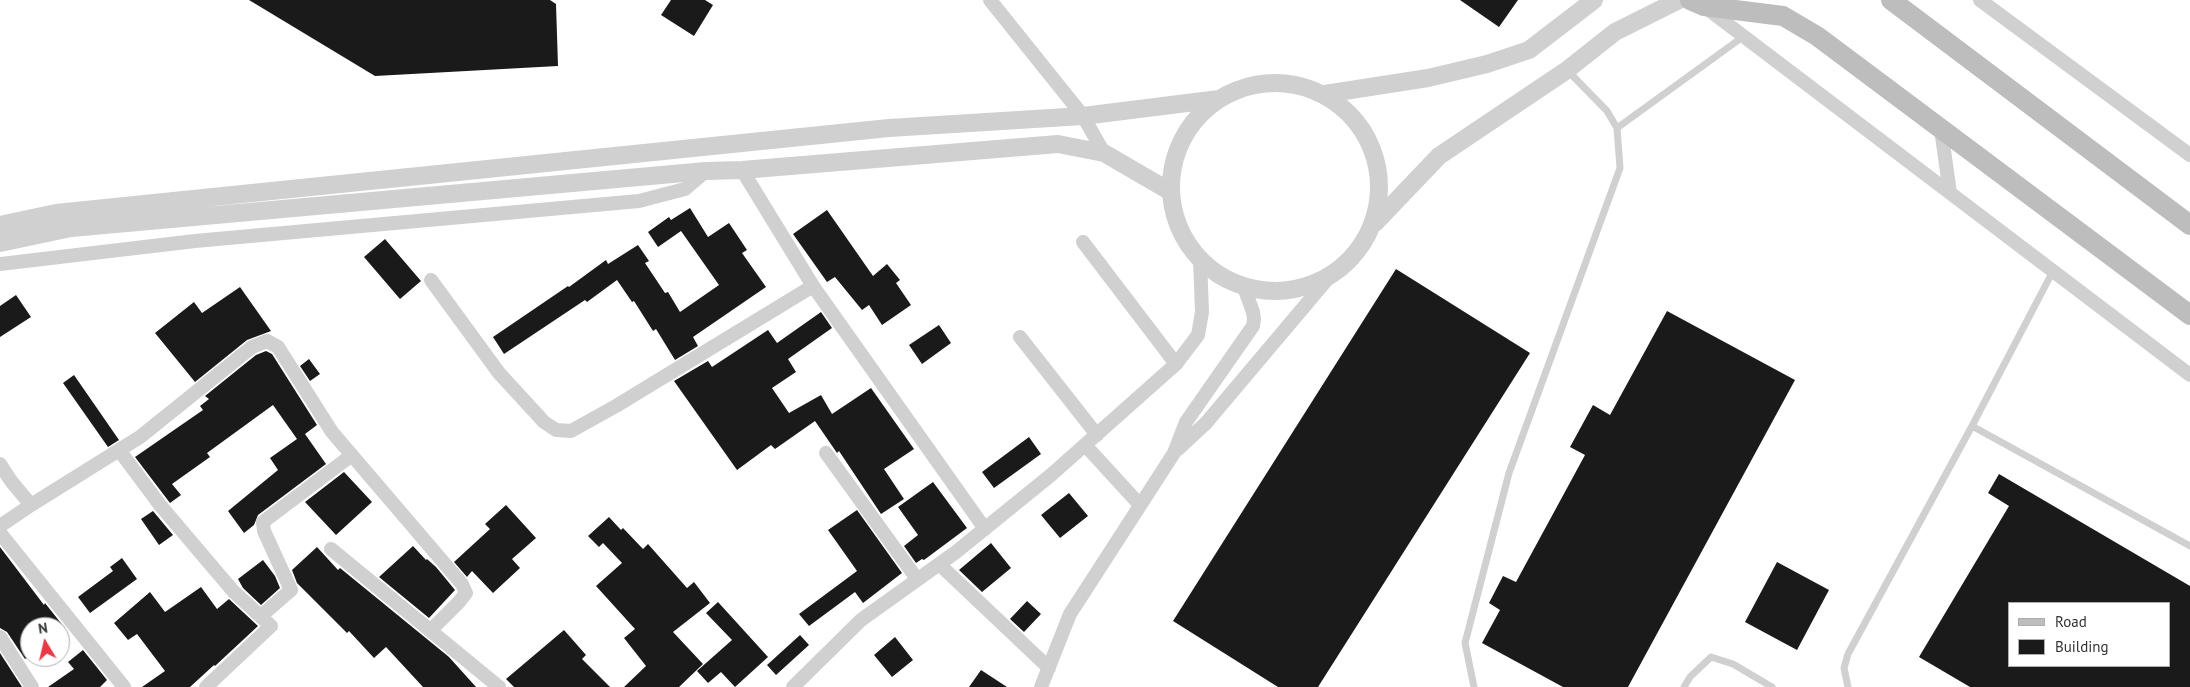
<!DOCTYPE html>
<style>
body{margin:0}
#map{position:relative;width:2190px;height:687px;overflow:hidden;background:#fff;font-family:"PT Sans",sans-serif}
canvas{display:block}
.legend{position:absolute;left:2008px;top:602px;width:162px;height:65px;box-sizing:border-box;background:#fff;border:1px solid #adadad;margin:0;padding:6px 9px;list-style:none;font-size:15px;color:#333}
.legend li{display:flex;align-items:center;gap:10px;height:25px}
.legend b{width:25px;border:1px solid #adadad}
.north{position:absolute;left:20px;top:617px;width:50px;height:50px;box-sizing:border-box;background:#fff;border:1px solid #adadad;border-radius:50%;rotate:351deg;font-size:14px;font-weight:700;line-height:20px;text-align:center;color:#333}
.north::after{content:'';display:block;margin:auto;width:18px;height:22px;background:#e63946;clip-path:polygon(50% 0,100% 100%,50% 72%,0 100%)}
</style>
<div id="map">
<canvas width="2190" height="687"></canvas>
<ul class="legend">
<li><b style="height:6px;background:#bdbdbd"></b>Road</li>
<li><b style="height:14px;background:#1a1a1a"></b>Building</li>
</ul>
<div class="north">N</div>
</div>
<script>
const context = document.querySelector('canvas').getContext('2d');
context.lineJoin = 'round';
function fill(path, color) {
  context.fillStyle = color;
  context.fill(path, 'evenodd');
}
function poly(rows) {
  const path = new Path2D();
  for (const r of rows) {
    if (r.length === 3) {
      path.moveTo(r[0] + r[2], r[1]);
      path.arc(r[0], r[1], r[2], 0, 2 * Math.PI);
      continue;
    }
    path.moveTo(r[0], r[1]);
    for (let i = 2; i < r.length; i += 2) path.lineTo(r[i], r[i + 1]);
  }
  return path;
}
function strokePath(path, color, width, dash) {
  context.strokeStyle = color;
  context.lineWidth = width;
  context.lineCap = dash ? 'butt' : 'round';
  context.setLineDash(dash || []);
  context.stroke(path);
}
const building = poly([
 [249,0,550,0,556,4,558,66,375,76],
 [671,0,705,0,713,5,694,36,661,15],
 [1460,0,1518,0,1499,27],
 [690,208,708,237,729,223,747,250,742,253,766,287,693,337,698,346,675,360,656,329,653,331,634,301,632,302,617,280,587,302,585,300,504,354,493,337,568,286,569,287,606,260,608,264,638,245,649,261,645,263,665,293,668,292,680,312,719,285,681,231,658,247,648,232,669,217,671,220],
 [827,210,873,276,887,264,900,280,896,283,911,305,882,325,869,305,862,310,835,277,827,282,793,234],
 [385,239,421,281,400,299,364,257],
 [1396,269,1530,353,1318,687,1278,687,1173,621],
 [240,287,271,331,247,340,195,382,155,333,194,302,202,313],
 [16,295,31,317,0,337,0,306],
 [1667,311,1795,380,1628,687,1563,687,1482,643,1500,610,1489,603,1503,576,1516,582,1585,455,1570,447,1593,405,1610,415],
 [821,312,832,328,788,359,796,372,772,388,789,413,821,395,832,414,871,388,914,449,884,469,904,499,881,514,839,451,837,453,815,421,775,449,771,445,737,470,674,381,708,361,712,367,768,330,777,343],
 [939,325,951,343,922,364,909,345],
 [266,351,272,354,317,425,305,434,326,464,258,515,254,525,244,533,228,511,278,470,270,458,297,439,273,405,207,453,210,457,172,484,181,495,170,503,135,457,203,410,200,406,209,399,205,396,256,355],
 [309,359,320,374,310,381,300,366],
 [74,375,119,440,108,447,63,383],
 [1029,437,1041,454,994,488,982,472],
 [344,472,372,502,336,535,305,502],
 [1999,474,2190,586,2190,687,1970,687,1919,657,2009,506,1988,493],
 [2009,603,2169,603,2169,666,2009,666],
 [933,482,967,528,924,560,922,559,916,563,904,546,918,535,898,507],
 [1069,493,1088,516,1060,538,1041,515],
 [506,505,536,538,512,559,520,568,493,593,472,571,467,577,454,562,490,529,485,524],
 [857,510,902,573,863,603,855,592,809,626,799,614,857,571,828,530],
 [153,511,173,535,159,545,141,519],
 [609,517,621,530,623,528,643,549,648,544,687,588,694,582,710,603,673,632,703,664,679,687,624,687,646,666,624,638,635,629,596,586,622,563,603,543,599,547,588,536],
 [991,543,1011,568,982,592,959,570],
 [413,546,426,560,427,559,436,567,455,590,429,618,379,577],
 [0,547,44,605,45,603,64,627,30,627,30,656,25,659,7,632,0,628],
 [317,547,338,570,340,568,449,657,476,687,423,687,386,647,374,658,349,631,347,633,297,583,292,570],
 [122,558,137,579,90,613,78,597,113,571,110,567],
 [263,560,275,576,280,588,261,605,243,588,238,579],
 [1777,562,1829,590,1797,650,1745,622],
 [201,587,217,609,229,599,258,626,215,666,214,665,190,687,142,687,165,671,137,634,128,640,114,623,150,592,165,612],
 [1027,601,1041,614,1024,632,1010,619],
 [718,602,768,657,735,687,721,672,708,683,697,671,732,640,706,613],
 [564,630,586,655,582,659,610,687,514,687,506,679],
 [800,635,809,645,776,675,767,665],
 [895,637,913,660,892,677,874,655],
 [83,650,107,680,100,687,48,687,74,669,68,662],
 [0,653,22,687,0,687],
 [981,670,1007,687,969,687]
]);
const service = poly([
 [1617,128,1744,36],
 [1972,426,2190,546],
 [1474,687,1465,643,1509,473,1620,168,1617,128,1607,111,1568,71],
 [1684,687,1690,677,1711,657,1733,664,1772,687],
 [1848,687,1844,668,1848,654,1972,426,2053,271]
]);
const minor = poly([
 [990,0,1083,116,1104,153],
 [1980,0,2190,155],
 [1705,7,2190,375],
 [1941,129,1950,193],
 [742,170,813,286,985,529],
 [1083,242,1176,364],
 [0,264,195,241,639,201,685,189,706,171],
 [431,280,499,373,544,422,556,430,571,431,616,406,813,286],
 [1020,337,1097,435],
 [1085,445,1140,505],
 [1178,449,1206,423,1330,276],
 [119,450,160,505,233,591,271,626,206,687],
 [826,453,917,579],
 [0,464,11,481,31,505,140,437,252,347,267,341,278,347,332,432,462,584,466,593,459,602,431,630],
 [0,526,31,505],
 [0,533,124,687],
 [331,549,499,687],
 [939,564,1049,668],
 [261,616,291,590,264,531,263,522,352,455],
 [0,637,32,687],
 [793,687,861,620,956,552,1051,475,1176,364,1198,335,1202,312,1200,259],
 [1041,687,1070,614,1174,453,1186,422,1253,326,1254,319,1253,312,1245,290,1241,285]
]);
const tertiary = poly([
 [1275,187,104],
 [1325,94,1428,78,1487,64,1529,50,1594,0],
 [1375,223,1439,156,1567,70,1615,32,1679,0],
 [0,225,56,213,889,128,1083,116,1219,99],
 [0,243,71,228,706,171,742,170,1058,144,1104,153,1171,192]
]);
const secondary = poly([
 [1690,0,1704,6,1783,16,1817,36,2190,315],
 [1891,0,2190,225]
]);
fill(building, '#1a1a1a');
strokePath(service, '#d0d0d0', 7);
strokePath(minor, '#d0d0d0', 14);
strokePath(tertiary, '#d0d0d0', 18);
strokePath(secondary, '#bdbdbd', 20);
</script>
